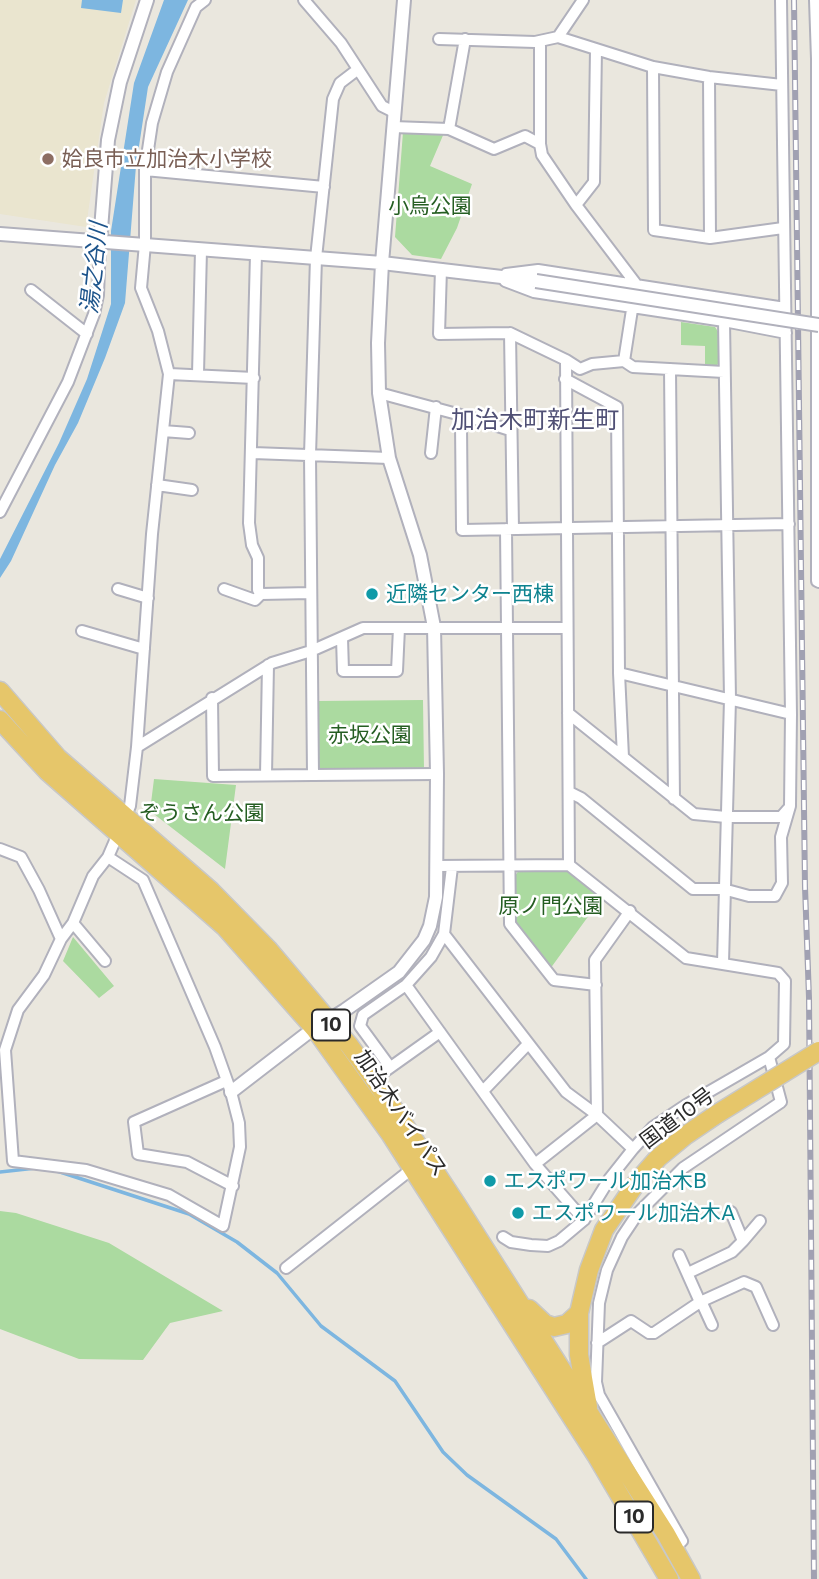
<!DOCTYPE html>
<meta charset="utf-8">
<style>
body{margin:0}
canvas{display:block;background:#eae7de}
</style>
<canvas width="819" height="1579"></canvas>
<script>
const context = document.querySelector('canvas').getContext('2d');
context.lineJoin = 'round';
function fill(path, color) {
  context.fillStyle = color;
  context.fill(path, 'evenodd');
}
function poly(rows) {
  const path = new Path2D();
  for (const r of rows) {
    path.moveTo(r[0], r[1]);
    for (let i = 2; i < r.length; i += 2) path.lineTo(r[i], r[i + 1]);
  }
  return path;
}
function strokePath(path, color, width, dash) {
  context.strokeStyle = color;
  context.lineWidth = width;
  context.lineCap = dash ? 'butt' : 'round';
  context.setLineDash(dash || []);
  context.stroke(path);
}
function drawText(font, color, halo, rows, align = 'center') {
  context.font = font + ' Commissioner,"Noto Sans JP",sans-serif';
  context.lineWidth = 5;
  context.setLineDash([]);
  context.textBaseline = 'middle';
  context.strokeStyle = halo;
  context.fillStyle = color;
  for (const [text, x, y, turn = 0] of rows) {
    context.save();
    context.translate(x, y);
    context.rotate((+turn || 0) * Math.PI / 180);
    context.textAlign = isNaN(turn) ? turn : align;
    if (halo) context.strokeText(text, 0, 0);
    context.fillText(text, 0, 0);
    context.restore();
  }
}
const education = poly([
 [0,0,136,0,104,103,86,227,0,214]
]);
const green = poly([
 [403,132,444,133,430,166,472,184,457,228,441,259,412,255,395,237],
 [681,322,715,327,719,333,720,362,714,368,705,367,705,346,681,345],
 [423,700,424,770,321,770,317,766,317,701],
 [154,779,236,785,225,869,150,811],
 [568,869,603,896,550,969,513,924,515,876,519,870],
 [73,937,114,986,99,998,63,961],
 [0,1211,16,1213,109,1243,223,1311,170,1323,143,1360,79,1359,0,1329]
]);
const water = poly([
 [82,0,123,0,121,13,81,8],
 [164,0,188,0,148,87,136,166,125,303,105,358,78,423,55,465,11,561,0,578,0,559,59,443,87,379,111,304,111,231,134,83]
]);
const stream = poly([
 [57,1171,189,1214,237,1242,277,1273,321,1326,395,1381,443,1452,467,1475,556,1539,586,1579],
 [0,1172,36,1168]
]);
const minor = poly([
 [304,0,341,43,382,106,394,112],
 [815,0,817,59,817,581,819,582],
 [558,37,583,0],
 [439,39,535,42,558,37,653,67,709,77,782,85],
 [540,42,540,144,542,155,576,205,636,284,624,361],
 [653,67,654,230,710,238,783,228],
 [357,70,340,83,333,99,316,258,310,455,313,775,437,774],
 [709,77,710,238],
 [393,127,449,129,494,149,525,136,540,144],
 [449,129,465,39],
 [145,170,324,187],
 [576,205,594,182,596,49],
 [256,254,249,523,252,545,258,558,258,590,261,594,311,593],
 [441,269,439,334,510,333,566,360,580,369,592,364,624,361,633,367,724,372],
 [506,274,538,270,785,308],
 [505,281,534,292,724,321,786,333],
 [31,290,87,334],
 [510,333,513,529],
 [566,360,569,865],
 [670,369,674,799],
 [169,374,254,378],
 [198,374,201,250],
 [565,379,617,407,619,673,623,757],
 [379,393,472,418,461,425,462,530,789,524],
 [472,418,510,430],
 [163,431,189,433],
 [253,453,389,458],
 [431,453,436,407],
 [157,485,192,490],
 [0,512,68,382,94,314,98,295,100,242],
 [506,529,510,924,554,980,596,985],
 [118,589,148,598],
 [224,589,255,600,261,594],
 [82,631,144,649],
 [342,638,343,671,397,671,399,628],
 [619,673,791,714],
 [212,698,213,776,313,775],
 [568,713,694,814,726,817,781,817,788,809],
 [137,747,272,663,311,651,363,628,567,628],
 [266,775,268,665],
 [569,792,581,798,693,889,723,889,749,896,775,896,782,883,781,837,790,806,791,714,781,0],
 [0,849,21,857,39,890,61,939],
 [108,857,143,880,215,1047,231,1092,239,1123,240,1147,223,1226,169,1195,86,1170,13,1161,5,1050,18,1010,44,975,61,939,73,923,93,876,108,857,130,806,137,747,152,534,169,374,158,331,141,288,145,244,145,170,152,123,167,72,196,7,205,0],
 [436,866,569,865,686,958,778,973,785,981,784,1044,769,1057,686,1105,653,1127,633,1149,610,1178,584,1220,559,1241,548,1246,531,1245,511,1242,503,1237],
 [452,867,444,934,566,1092,597,1115,633,1149],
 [73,923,105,961],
 [444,934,431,957,406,985,535,1164,584,1220],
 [723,963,730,699,724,321,725,299],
 [390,1067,360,1026,363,1015,406,985],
 [374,1079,440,1032],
 [226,1081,134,1122,138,1154,187,1162,233,1186],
 [483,1091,528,1044],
 [597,1115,595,960,630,911],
 [535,1164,597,1115],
 [743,1241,760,1221],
 [679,1255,700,1302],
 [286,1268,413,1168],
 [688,1273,732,1252,743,1241,731,1212],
 [701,1301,712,1325],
 [597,1343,631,1321,649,1333,654,1333,700,1302,744,1282,756,1287,773,1325],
 [674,1548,682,1541,599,1395,596,1382,599,1303,607,1270,622,1237,638,1213,683,1168,781,1102,769,1057]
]);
const tertiary = poly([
 [0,234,382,263,536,281],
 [100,242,108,140,120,82,147,0],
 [231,1092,305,1035,345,1010,399,972,424,940,430,926,436,897,437,774,434,627,420,555,389,458,379,393,378,343,382,263,404,0]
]);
const trunk = poly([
 [0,691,58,758,211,891,268,949,349,1045,374,1079,457,1205,666,1534,691,1579],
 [0,720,47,771,225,927,315,1029,391,1135,596,1455],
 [529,1309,545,1324,554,1327,567,1324,579,1313],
 [588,1407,579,1355,579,1313,589,1270,604,1230,637,1182,658,1158,686,1135,717,1114],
 [595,1445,596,1455,669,1579]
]);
const rail = poly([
 [794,0,805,887,809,998,814,1579]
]);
const tertiaryBridge = poly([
 [536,281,819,325]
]);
const trunkBridge = poly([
 [717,1114,819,1051]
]);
const markers = [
 [48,159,7,"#8d6e63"],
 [372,594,7,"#0f9aa8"],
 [490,1181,7,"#0f9aa8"],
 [518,1213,7,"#0f9aa8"]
];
const shields = [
 [331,1025,38],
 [634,1517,38]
];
const shieldNames = [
 ["10",331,1025],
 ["10",634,1517]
];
const educationNames = [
 ["姶良市立加治木小学校",62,159]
];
const parkNames = [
 ["小烏公園",430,206],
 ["赤坂公園",370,735],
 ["ぞうさん公園",202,813],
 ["原ノ門公園",551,906]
];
const cultureNames = [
 ["近隣センター西棟",386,594],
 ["エスポワール加治木B",504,1181],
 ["エスポワール加治木A",532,1213]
];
const streetNames = [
 ["加治木バイパス",401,1113,56],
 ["国道10号",677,1118,-37]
];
const waterNames = [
 ["湯之谷川",94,268,-84]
];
const quarterNames = [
 ["加治木町新生町",535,420]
];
fill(education, '#eae5cf');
fill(green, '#abdaa0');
fill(water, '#7db6e0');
strokePath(stream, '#7db6e0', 3.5);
strokePath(minor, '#b1b1bc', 14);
strokePath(tertiary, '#b1b1bc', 16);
strokePath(trunk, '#c8c8c8', 21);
strokePath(minor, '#fff', 10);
strokePath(tertiary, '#fff', 12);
strokePath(trunk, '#e6c66a', 18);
strokePath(rail, '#a1a1b2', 6);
strokePath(rail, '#fff', 3.5, [10]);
strokePath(tertiaryBridge, '#b1b1bc', 16, []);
strokePath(trunkBridge, '#c8c8c8', 21, []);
strokePath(tertiaryBridge, '#fff', 12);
strokePath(trunkBridge, '#e6c66a', 18);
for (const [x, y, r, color] of markers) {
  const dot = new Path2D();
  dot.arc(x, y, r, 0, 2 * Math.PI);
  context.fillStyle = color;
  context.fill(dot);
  strokePath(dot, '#fff', 2.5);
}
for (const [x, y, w] of shields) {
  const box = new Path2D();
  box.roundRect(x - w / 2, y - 15.5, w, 31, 5);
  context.fillStyle = '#fff';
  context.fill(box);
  strokePath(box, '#2a2a2a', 2);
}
drawText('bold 19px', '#2a2a2a', null, shieldNames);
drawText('21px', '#785e54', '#fff', educationNames, 'left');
drawText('21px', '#255e22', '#fff', parkNames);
drawText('21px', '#0d838f', '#fff', cultureNames, 'left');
drawText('21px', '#2a2a2a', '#fff', streetNames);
drawText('italic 23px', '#1d548b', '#fff', waterNames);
drawText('24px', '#505075', '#fff', quarterNames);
</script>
